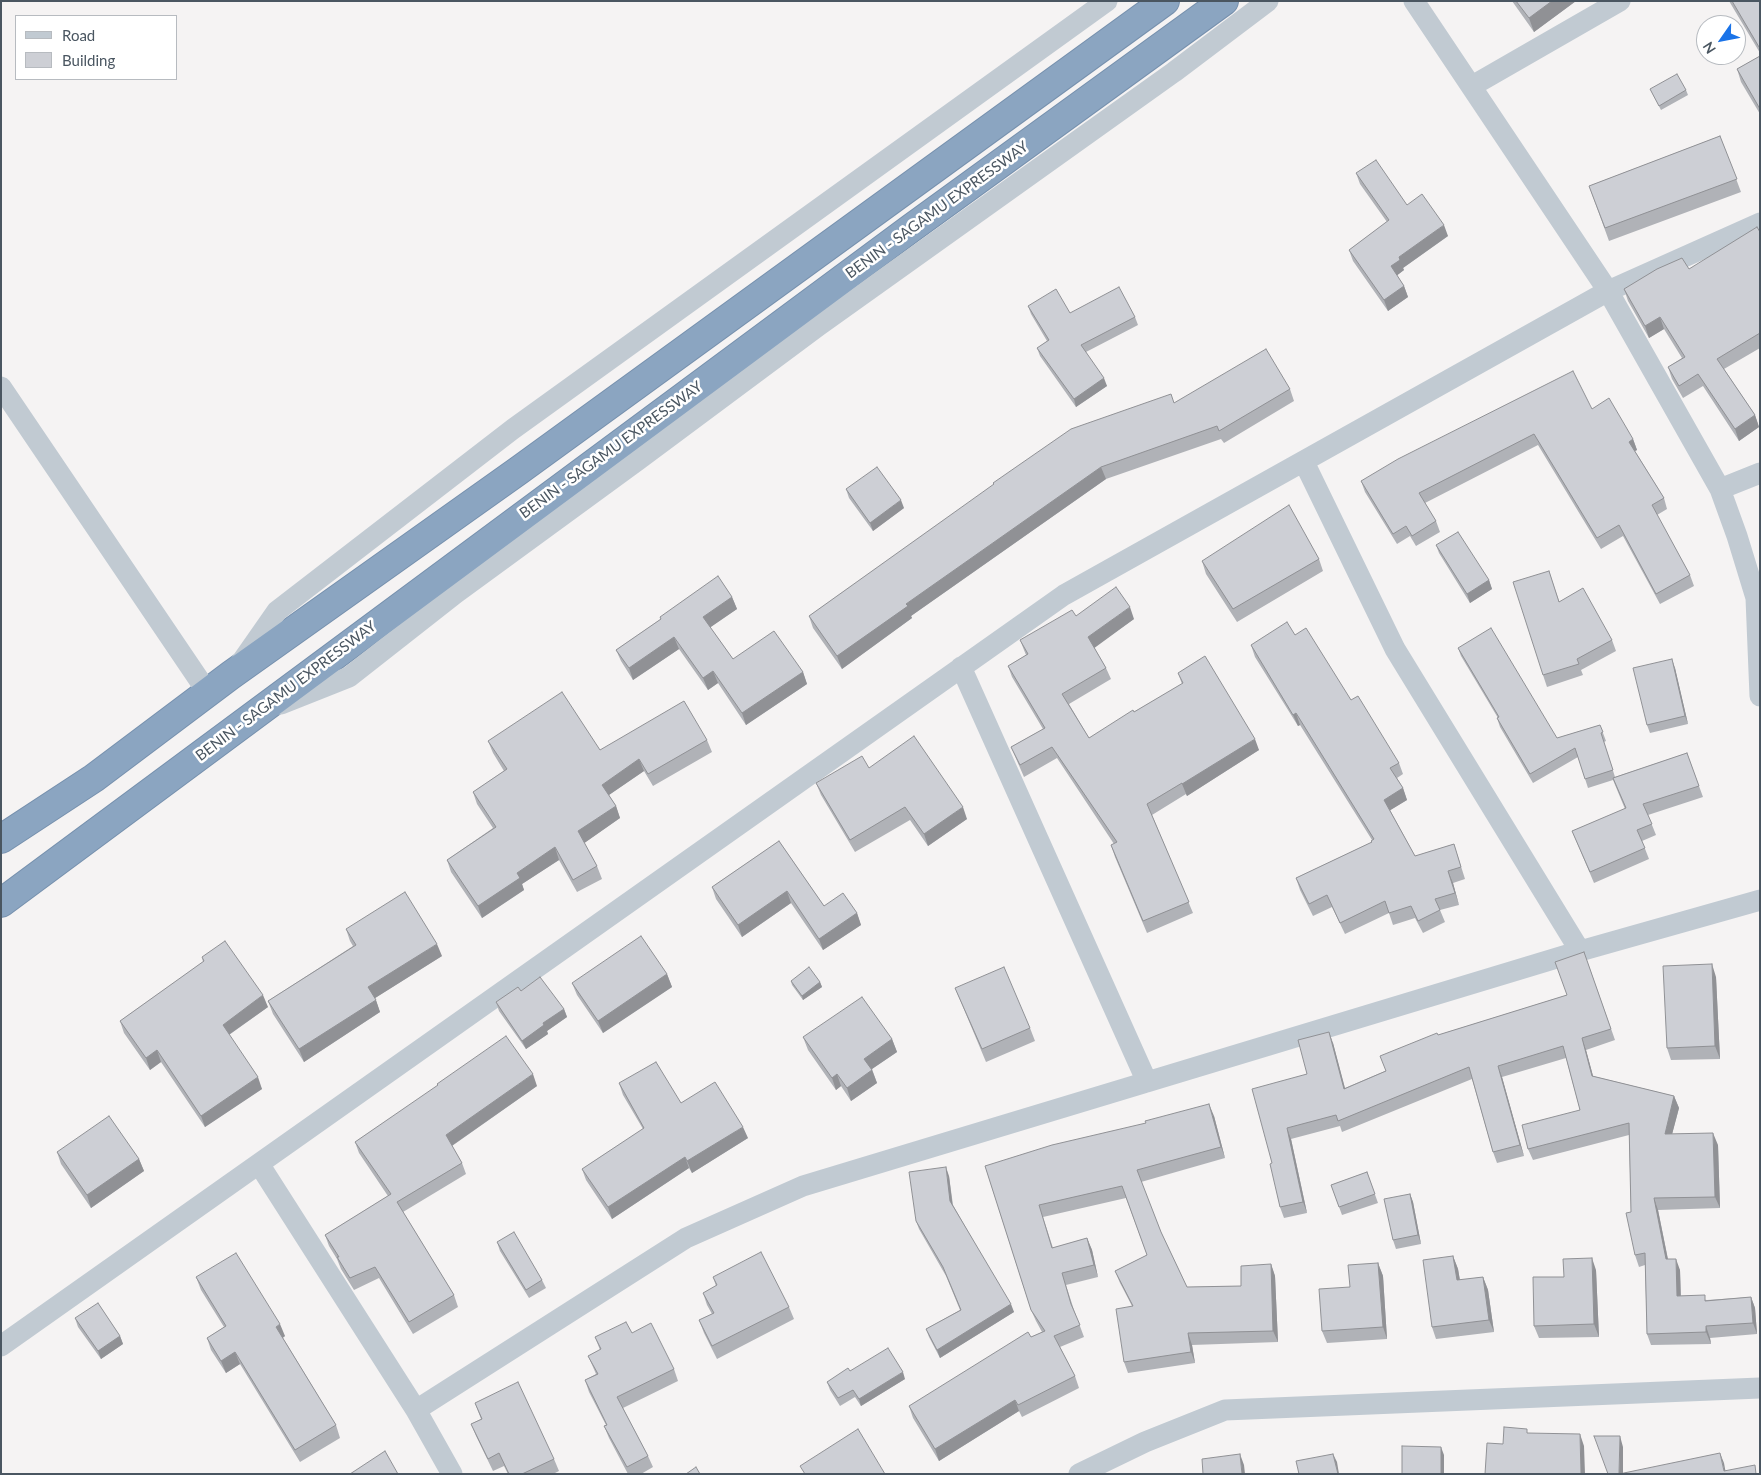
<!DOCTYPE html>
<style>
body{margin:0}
#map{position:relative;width:1761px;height:1475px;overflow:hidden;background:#f5f3f3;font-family:Lato,sans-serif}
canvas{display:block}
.frame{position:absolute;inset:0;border:2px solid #4a5661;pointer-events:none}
.legend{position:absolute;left:15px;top:15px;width:162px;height:65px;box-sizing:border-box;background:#fff;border:1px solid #b7bbc0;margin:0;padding:6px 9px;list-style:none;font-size:15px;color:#4a5661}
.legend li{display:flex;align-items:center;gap:10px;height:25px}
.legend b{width:25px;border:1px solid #b7bbc0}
.north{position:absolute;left:1696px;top:15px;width:50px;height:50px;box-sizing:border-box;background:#fff;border:1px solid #b7bbc0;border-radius:50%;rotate:237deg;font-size:14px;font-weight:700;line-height:20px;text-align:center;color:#4a5661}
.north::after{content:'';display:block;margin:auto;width:18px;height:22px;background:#1a73e8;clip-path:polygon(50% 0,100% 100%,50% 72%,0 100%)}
</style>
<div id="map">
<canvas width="1761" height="1475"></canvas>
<div class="frame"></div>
<ul class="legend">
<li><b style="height:6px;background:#c1cad2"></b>Road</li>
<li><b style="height:14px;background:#cdcfd5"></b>Building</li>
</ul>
<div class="north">N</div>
</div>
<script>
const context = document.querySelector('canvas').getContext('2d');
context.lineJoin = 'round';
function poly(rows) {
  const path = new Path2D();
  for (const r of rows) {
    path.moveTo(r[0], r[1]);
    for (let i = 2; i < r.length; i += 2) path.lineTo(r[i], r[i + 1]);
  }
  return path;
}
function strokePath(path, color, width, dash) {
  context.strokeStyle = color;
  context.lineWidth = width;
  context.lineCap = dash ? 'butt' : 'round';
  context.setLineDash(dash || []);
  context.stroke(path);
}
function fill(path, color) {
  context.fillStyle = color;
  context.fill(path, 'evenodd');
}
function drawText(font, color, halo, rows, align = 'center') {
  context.font = font + ' Lato,sans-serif';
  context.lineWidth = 5;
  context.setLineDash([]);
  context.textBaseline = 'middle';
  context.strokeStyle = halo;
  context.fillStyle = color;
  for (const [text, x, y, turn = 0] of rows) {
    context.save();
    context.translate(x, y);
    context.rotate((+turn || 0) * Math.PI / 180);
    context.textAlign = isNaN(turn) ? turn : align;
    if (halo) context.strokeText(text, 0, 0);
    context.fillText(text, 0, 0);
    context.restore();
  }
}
const street = poly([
 [1414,1,1608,291,1720,489,1737,536,1756,598,1760,696],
 [1472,86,1620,1],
 [1,387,208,693],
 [1304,462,1395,649,1580,951],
 [1720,489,1760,473],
 [240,664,277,611,513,429,1107,1],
 [961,667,1147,1082],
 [281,704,349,677,456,593,638,460,818,326,1174,72,1268,1],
 [259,1164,416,1410,452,1474],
 [1,1346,1064,595,1608,291,1760,223],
 [416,1410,686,1238,803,1186,1580,951,1760,900],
 [1079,1474,1145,1442,1225,1410,1760,1388]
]);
const highway = poly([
 [1,839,94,778,231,675,518,471,1165,1],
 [1,903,910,229,1224,1]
]);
const wall = poly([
 [1512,1,1576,1,1534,32],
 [1729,1,1760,1,1760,53],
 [1760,56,1760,114,1741,82,1737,69],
 [1650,89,1686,90,1688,95,1661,110],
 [1720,136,1741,192,1609,241,1589,186],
 [1356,173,1407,205,1448,236,1403,268,1404,270,1397,275,1404,286,1408,297,1388,311,1353,261,1349,250,1387,222,1360,184],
 [1760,232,1760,348,1724,369,1755,415,1759,427,1739,441,1703,386,1683,398,1672,379,1668,367,1682,358,1664,329,1649,338,1628,301,1624,289,1689,269],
 [1028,306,1070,313,1135,317,1138,325,1086,352,1107,386,1076,407,1040,356,1037,348,1047,341,1031,314],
 [1290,389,1294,401,1224,443,1221,439,1106,479,911,616,912,618,842,669,813,628,809,616,994,485,993,483,1174,403],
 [1592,409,1633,439,1637,450,1635,451,1664,498,1667,509,1657,515,1690,575,1694,586,1660,604,1623,536,1601,549,1538,445,1425,503,1436,521,1440,532,1416,546,1410,536,1397,544,1365,492,1361,481],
 [846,489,904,508,873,531,849,498],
 [1436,545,1489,580,1492,589,1470,603,1439,553],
 [1319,559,1323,571,1237,622,1206,574,1202,561],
 [1549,571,1559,601,1612,640,1616,651,1581,670,1583,675,1547,687,1543,675],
 [732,597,737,609,710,627,733,659,803,672,807,684,746,725,718,683,708,690,679,649,633,680,621,661,616,650,661,619,660,617],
 [1076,616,1134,619,1094,647,1106,668,1111,679,1069,704,1089,738,1134,712,1182,684,1178,673,1259,750,1187,796,1186,794,1152,815,1193,913,1147,933,1115,857,1111,845,1114,844,1057,758,1024,777,1011,747,1043,729,1012,677,1008,666,1026,655,1020,640],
 [1295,635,1351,700,1399,763,1403,774,1397,778,1403,788,1407,800,1390,810,1415,856,1454,844,1465,879,1453,883,1459,905,1440,910,1445,922,1423,933,1415,918,1393,925,1389,913,1345,934,1332,907,1313,916,1300,890,1296,878,1372,842,1372,840,1300,725,1298,726,1255,657,1251,645],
 [1458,648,1557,738,1600,725,1606,741,1604,742,1615,777,1687,753,1703,797,1648,815,1656,835,1642,841,1649,859,1594,883,1572,831,1625,809,1613,780,1588,788,1578,757,1533,783,1500,727,1497,718,1498,718,1461,656],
 [1675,668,1688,724,1650,733,1647,725],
 [707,740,712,752,653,786,644,771,609,795,616,806,620,818,584,843,597,866,602,879,577,892,559,860,522,884,524,890,482,918,451,872,447,860,493,828,477,804,473,792,504,771,493,753,488,741,600,750],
 [869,768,967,819,928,846,910,820,855,852,821,795,816,783],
 [779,841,824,906,857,913,861,925,823,950,791,903,742,937,716,899,712,887],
 [346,929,442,956,375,998,380,1012,304,1062,273,1014,268,1001,353,946,350,941],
 [1584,952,1615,1040,1586,1050,1593,1076,1674,1096,1679,1108,1672,1134,1718,1145,1720,1208,1658,1210,1668,1259,1680,1270,1681,1296,1707,1300,1751,1297,1755,1308,1757,1334,1710,1338,1711,1344,1651,1345,1647,1334,1645,1265,1639,1267,1635,1255,1631,1212,1629,1135,1533,1160,1528,1149,1580,1110,1566,1058,1502,1077,1524,1156,1497,1163,1493,1152,1472,1079,1342,1132,1340,1126,1291,1139,1307,1213,1284,1218,1280,1207,1272,1163,1307,1074,1333,1043,1345,1088,1385,1071,1438,1035,1567,995],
 [202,957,268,1007,229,1035,262,1089,205,1127,161,1062,150,1070,124,1033,120,1021,203,962],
 [667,974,672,987,603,1033,577,995,572,983],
 [1716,977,1720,1059,1671,1060,1667,1048],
 [791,981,820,982,822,987,803,1000,792,985],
 [955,988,1030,1028,1035,1041,986,1062],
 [521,991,564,1009,567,1017,547,1031,548,1034,526,1049,499,1011,496,1002],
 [803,1037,892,1039,897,1052,872,1069,877,1083,851,1101,841,1086,836,1090,808,1050],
 [619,1083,681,1103,748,1138,692,1173,689,1168,612,1219,586,1180,582,1169,643,1129,623,1095],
 [437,1084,537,1086,452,1146,462,1163,466,1174,403,1212,454,1295,458,1307,413,1334,379,1278,354,1290,341,1269,337,1259,329,1246,325,1235,388,1196,359,1153,355,1142,438,1086],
 [1214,1116,1225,1158,1141,1182,1161,1232,1187,1287,1241,1286,1271,1264,1275,1276,1278,1342,1192,1345,1195,1363,1128,1373,1124,1362,1132,1306,1120,1283,1115,1271,1147,1255,1126,1198,1043,1217,1053,1248,1087,1238,1092,1250,1098,1277,1066,1285,1074,1310,1084,1337,1060,1347,1075,1376,1079,1388,1022,1417,1019,1411,939,1461,913,1418,909,1406,1031,1337,1042,1332,1036,1321,1031,1310,985,1166],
 [57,1152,139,1159,144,1171,91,1208,61,1164],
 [1367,1172,1378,1203,1342,1215,1331,1185],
 [949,1176,953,1205,1014,1312,940,1358,929,1337,926,1329,960,1310,946,1276,919,1229,916,1221],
 [1410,1194,1413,1202,1421,1244,1396,1249,1393,1240],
 [497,1242,542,1280,546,1288,529,1298,500,1251],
 [1453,1256,1458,1269,1460,1280,1483,1277,1488,1290,1494,1332,1436,1339,1432,1327],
 [1378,1263,1383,1276,1387,1339,1327,1343,1322,1331],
 [1596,1270,1599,1337,1539,1338,1534,1326,1564,1277],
 [196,1277,285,1336,283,1338,336,1425,340,1438,300,1462,240,1364,226,1373,211,1350,207,1338,224,1327,201,1290],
 [713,1277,789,1307,794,1319,717,1359,704,1333,699,1320,712,1314,707,1305,703,1293,716,1286],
 [75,1318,120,1336,123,1344,101,1359,78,1327],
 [632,1333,674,1369,678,1381,623,1408,648,1456,653,1467,641,1474,628,1474,609,1438,604,1426,606,1425,589,1392,585,1380,596,1374,593,1367,588,1356,600,1350,595,1337],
 [850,1371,905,1379,861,1406,855,1397,840,1406,830,1390,827,1382],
 [475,1403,554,1459,559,1471,553,1474,508,1474,504,1466,493,1471,476,1436,471,1424,481,1419]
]);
const shadedWall = poly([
 [1552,1,1576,1,1534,32,1529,18],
 [1444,225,1448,236,1403,268,1404,270,1395,277,1391,266,1399,257],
 [1404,286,1408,297,1388,311,1384,300],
 [1660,317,1664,329,1649,338,1645,326],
 [1104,378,1107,386,1076,407,1074,399],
 [1755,415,1759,427,1739,441,1735,429],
 [1633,439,1637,450,1633,452,1629,442],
 [1101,467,1106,479,911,616,912,618,842,669,837,656,906,604],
 [901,500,904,508,873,531,870,523],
 [1489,580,1492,589,1470,603,1467,594],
 [732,597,737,609,708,629,703,617],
 [1130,607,1134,619,1093,649,1088,637],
 [674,637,679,649,633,680,629,668],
 [1672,659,1675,668,1688,724,1685,716],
 [713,671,718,683,708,690,703,678],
 [803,672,807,684,746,725,742,713],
 [1296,713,1300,725,1298,726,1293,715],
 [1255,739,1259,750,1187,796,1182,784],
 [639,759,644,771,606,797,602,785],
 [1403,788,1407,800,1389,811,1384,800],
 [616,806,620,818,583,844,578,831],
 [963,807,967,819,928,846,924,834],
 [555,847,559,860,522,884,524,890,482,918,478,906,517,873],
 [1448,871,1453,883,1459,905,1455,893],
 [787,891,791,903,742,937,738,925],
 [857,913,861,925,823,950,819,939],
 [437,944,442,956,372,1000,368,987],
 [1712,964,1716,977,1720,1059,1715,1046],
 [667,974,672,987,603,1033,598,1021],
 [820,982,822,987,803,1000,802,996],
 [263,995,268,1007,227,1036,223,1025],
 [376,1000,380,1012,304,1062,299,1049],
 [564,1009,567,1017,547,1031,548,1034,526,1049,522,1041,543,1023],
 [1329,1032,1333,1043,1348,1100,1344,1089],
 [1582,1038,1586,1050,1596,1087,1592,1076],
 [892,1039,897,1052,869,1071,864,1059],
 [157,1050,161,1062,150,1070,146,1058],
 [1498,1066,1502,1077,1524,1156,1520,1145],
 [872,1070,877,1083,851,1101,847,1088],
 [533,1074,537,1086,450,1147,446,1135],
 [837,1074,841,1086,836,1090,832,1078],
 [258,1077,262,1089,205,1127,201,1116],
 [1674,1096,1679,1108,1669,1146,1665,1134],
 [1209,1104,1214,1116,1225,1158,1221,1147],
 [743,1127,748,1138,692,1173,687,1161],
 [1287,1128,1291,1139,1307,1213,1303,1202],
 [1713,1133,1718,1145,1720,1208,1715,1197],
 [685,1157,689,1168,612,1219,608,1207],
 [139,1159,144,1171,91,1208,87,1195],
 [946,1167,949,1176,953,1209,950,1201],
 [1410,1194,1413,1202,1421,1244,1418,1235],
 [1654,1198,1658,1210,1670,1270,1666,1259],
 [1087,1238,1092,1250,1098,1277,1094,1265],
 [1453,1256,1458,1269,1462,1293,1457,1280],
 [1592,1258,1596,1270,1599,1337,1594,1324],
 [1676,1259,1680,1270,1681,1308,1677,1296],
 [1378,1263,1383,1276,1387,1339,1383,1327],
 [1271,1264,1275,1276,1278,1342,1273,1331],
 [1483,1277,1488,1290,1494,1332,1489,1320],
 [1751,1297,1755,1308,1757,1334,1753,1323],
 [1011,1304,1014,1312,940,1358,937,1350],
 [280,1324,285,1336,280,1339,276,1327],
 [1706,1326,1710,1338,1711,1344,1706,1332],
 [1188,1333,1192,1345,1195,1363,1191,1352],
 [120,1336,123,1344,101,1359,98,1351],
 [235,1352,240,1364,226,1373,221,1361],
 [903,1372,905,1379,861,1406,859,1399],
 [1015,1400,1019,1411,939,1461,935,1449],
 [1580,1434,1584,1446,1585,1474,1581,1474],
 [1620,1436,1623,1447,1623,1474,1619,1474],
 [1441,1447,1444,1455,1444,1474,1441,1474],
 [1720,1453,1724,1463,1726,1474,1725,1474],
 [1240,1454,1244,1465,1245,1474,1242,1474],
 [1333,1454,1337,1462,1339,1474,1338,1474]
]);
const building = poly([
 [1516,1,1552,1,1529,18,1516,1],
 [1732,1,1760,1,1760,46,1759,47,1732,1],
 [1760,56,1760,109,1737,69,1760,56],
 [1677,74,1686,90,1659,106,1650,89,1677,74],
 [1720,136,1737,179,1605,228,1589,186,1720,136],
 [1376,160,1407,205,1422,194,1444,225,1399,257,1400,260,1391,266,1404,286,1384,300,1349,250,1389,220,1356,173,1376,160],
 [1757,227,1760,232,1760,333,1717,359,1755,415,1735,429,1698,374,1679,386,1668,367,1685,357,1660,317,1645,326,1624,289,1657,269,1682,258,1689,269,1757,227],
 [1119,287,1135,317,1081,345,1104,378,1074,399,1037,348,1049,340,1028,306,1056,289,1070,313,1119,287],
 [1266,349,1290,389,1219,431,1217,426,1101,467,906,604,908,606,837,656,809,616,994,484,993,483,1071,429,1171,394,1174,403,1266,349],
 [1573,371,1592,409,1609,398,1633,439,1629,442,1664,498,1652,505,1690,575,1656,594,1619,525,1597,538,1534,434,1419,493,1436,521,1412,536,1406,526,1393,534,1361,481,1398,459,1573,371],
 [877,467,901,500,870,523,846,489,877,467],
 [1289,505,1319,559,1233,609,1202,561,1289,505],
 [1458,532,1489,580,1467,594,1436,545,1458,532],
 [1549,571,1559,602,1583,588,1612,640,1577,659,1579,664,1543,675,1513,582,1549,571],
 [718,576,732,597,703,617,733,659,774,631,803,672,742,713,713,671,703,678,674,637,629,668,616,650,661,619,660,617,718,576],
 [1116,587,1130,607,1088,637,1106,668,1062,694,1089,738,1133,710,1134,712,1183,683,1178,673,1205,656,1255,739,1182,784,1182,783,1147,804,1189,902,1143,921,1111,845,1117,842,1052,747,1020,765,1011,747,1045,728,1008,666,1028,654,1020,640,1072,610,1076,616,1116,587],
 [1287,622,1295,635,1306,628,1351,700,1358,696,1399,763,1390,768,1403,788,1384,800,1415,856,1454,844,1461,867,1448,871,1455,893,1435,899,1440,910,1418,921,1411,906,1389,913,1385,901,1340,923,1327,895,1309,904,1296,878,1372,842,1371,841,1374,839,1296,713,1293,715,1251,645,1287,622],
 [1491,628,1557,738,1600,725,1603,732,1601,733,1613,770,1585,779,1575,748,1530,774,1497,718,1499,717,1458,648,1491,628],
 [1672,659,1685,716,1647,725,1633,668,1672,659],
 [562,692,600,750,684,701,707,740,648,774,639,759,602,785,616,806,578,831,597,866,573,880,555,847,517,873,520,878,478,906,447,860,496,827,473,792,507,769,488,741,562,692],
 [914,736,963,807,924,834,905,807,850,840,816,783,862,756,869,768,914,736],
 [1687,753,1699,786,1643,804,1652,824,1637,830,1645,848,1590,872,1572,831,1626,808,1613,778,1687,753],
 [779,841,824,906,843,893,857,913,819,939,787,891,738,925,712,887,779,841],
 [405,892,437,944,368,987,376,1000,299,1049,268,1001,356,945,346,929,405,892],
 [641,936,667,974,598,1021,572,983,641,936],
 [225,941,263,995,223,1025,258,1077,201,1116,157,1050,146,1058,120,1021,204,961,202,957,225,941],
 [1584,952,1611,1029,1582,1038,1592,1076,1674,1096,1665,1134,1713,1133,1715,1197,1654,1198,1666,1259,1676,1259,1677,1296,1705,1295,1705,1301,1751,1297,1753,1323,1706,1326,1706,1332,1647,1334,1645,1253,1635,1255,1626,1213,1631,1212,1629,1123,1528,1149,1522,1125,1580,1110,1563,1046,1498,1066,1520,1145,1493,1152,1469,1067,1338,1121,1336,1115,1287,1128,1303,1202,1280,1207,1270,1164,1272,1163,1252,1089,1307,1074,1298,1040,1329,1032,1344,1089,1386,1071,1380,1056,1437,1033,1438,1035,1567,995,1555,962,1584,952],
 [1712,964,1715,1046,1667,1048,1663,966,1712,964],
 [809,967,820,982,802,996,791,981,809,967],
 [1004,967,1030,1028,982,1049,955,988,1004,967],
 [540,977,564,1009,543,1023,544,1025,522,1041,496,1002,518,987,521,991,540,977],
 [862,997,892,1039,864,1059,872,1070,847,1088,837,1074,832,1078,803,1037,862,997],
 [506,1036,533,1074,446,1135,462,1163,397,1202,454,1295,409,1322,375,1267,350,1278,337,1257,339,1257,325,1235,391,1194,355,1142,438,1085,437,1084,506,1036],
 [656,1062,681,1103,715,1082,743,1127,687,1161,685,1157,608,1207,582,1169,644,1128,619,1083,656,1062],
 [1209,1104,1221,1147,1137,1170,1161,1232,1187,1287,1241,1286,1241,1266,1271,1264,1273,1331,1188,1333,1191,1352,1124,1362,1116,1309,1133,1306,1115,1271,1147,1255,1122,1186,1039,1205,1052,1248,1087,1238,1094,1265,1062,1273,1071,1304,1080,1325,1054,1336,1075,1376,1018,1405,1015,1400,935,1449,909,1406,1028,1332,1031,1337,1045,1331,1031,1310,985,1166,1052,1145,1146,1123,1145,1121,1209,1104],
 [109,1116,139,1159,87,1195,57,1152,109,1116],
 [946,1167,950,1201,1011,1304,937,1350,926,1329,961,1310,943,1267,916,1221,909,1172,946,1167],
 [1367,1172,1375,1194,1339,1207,1331,1185,1367,1172],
 [1410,1194,1418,1235,1393,1240,1384,1199,1410,1194],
 [514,1232,542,1280,526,1290,497,1242,514,1232],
 [761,1252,789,1307,712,1346,699,1320,714,1313,703,1293,717,1285,713,1277,761,1252],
 [236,1253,280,1324,276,1327,336,1425,295,1450,235,1352,221,1361,207,1338,226,1326,196,1277,236,1253],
 [1453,1256,1457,1280,1483,1277,1489,1320,1432,1327,1423,1260,1453,1256],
 [1592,1258,1594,1324,1534,1326,1533,1277,1564,1277,1563,1259,1592,1258],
 [1378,1263,1383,1327,1322,1331,1319,1289,1350,1287,1348,1265,1378,1263],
 [98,1303,120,1336,98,1351,75,1318,98,1303],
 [626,1322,632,1333,651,1323,674,1369,617,1397,648,1456,627,1467,604,1426,607,1425,585,1380,598,1374,588,1356,601,1349,595,1337,626,1322],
 [888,1348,903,1372,859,1399,853,1390,838,1398,827,1382,848,1368,850,1371,888,1348],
 [518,1382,554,1459,522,1474,509,1474,499,1453,488,1459,471,1424,482,1419,475,1403,518,1382],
 [1504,1427,1527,1429,1527,1433,1580,1434,1581,1474,1485,1474,1487,1443,1503,1444,1504,1427],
 [858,1429,885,1474,805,1474,800,1466,858,1429],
 [1594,1436,1620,1436,1619,1474,1720,1453,1724,1471,1755,1465,1756,1474,1608,1474,1594,1436],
 [1402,1446,1441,1447,1441,1474,1402,1474,1402,1446],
 [385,1451,398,1474,350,1474,385,1451],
 [1240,1454,1242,1474,1203,1474,1202,1459,1240,1454],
 [1333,1454,1338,1474,1299,1474,1296,1461,1333,1454],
 [696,1467,700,1474,686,1474,696,1467]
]);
const streetNames = [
 ["BENIN - SAGAMU EXPRESSWAY",937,210,-36],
 ["BENIN - SAGAMU EXPRESSWAY",611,450,-36],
 ["BENIN - SAGAMU EXPRESSWAY",286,691,-37]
];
strokePath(highway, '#7690ad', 30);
strokePath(street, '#c1cad2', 21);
strokePath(highway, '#8ba5c1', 28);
fill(wall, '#b0b2b7');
fill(shadedWall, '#909195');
fill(building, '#cdcfd5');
strokePath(building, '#909195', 1);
drawText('15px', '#4a5661', '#fff', streetNames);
</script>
